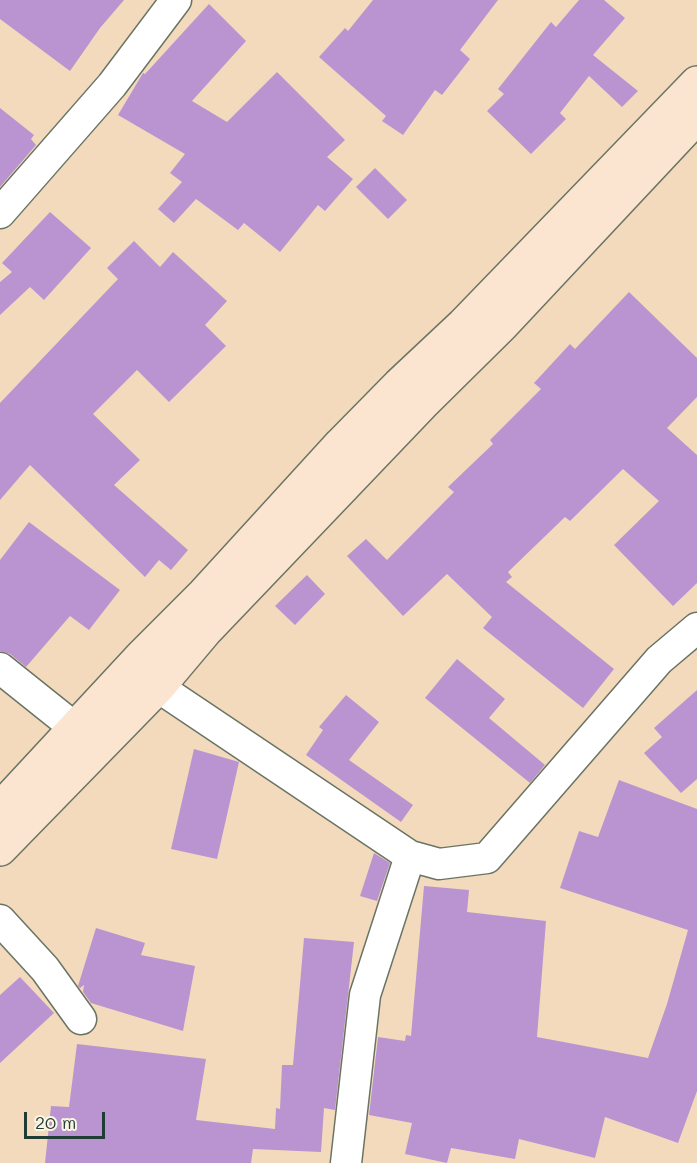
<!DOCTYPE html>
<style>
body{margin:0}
#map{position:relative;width:697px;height:1163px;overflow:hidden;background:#f3dabc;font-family:Mali,sans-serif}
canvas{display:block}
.scale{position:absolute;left:24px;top:1112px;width:81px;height:27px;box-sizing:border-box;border:3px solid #1f3d34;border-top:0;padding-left:8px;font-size:18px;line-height:21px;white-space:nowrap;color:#1f3d34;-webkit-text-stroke:4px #fcf5e5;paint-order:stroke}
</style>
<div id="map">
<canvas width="697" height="1163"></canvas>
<div class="scale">20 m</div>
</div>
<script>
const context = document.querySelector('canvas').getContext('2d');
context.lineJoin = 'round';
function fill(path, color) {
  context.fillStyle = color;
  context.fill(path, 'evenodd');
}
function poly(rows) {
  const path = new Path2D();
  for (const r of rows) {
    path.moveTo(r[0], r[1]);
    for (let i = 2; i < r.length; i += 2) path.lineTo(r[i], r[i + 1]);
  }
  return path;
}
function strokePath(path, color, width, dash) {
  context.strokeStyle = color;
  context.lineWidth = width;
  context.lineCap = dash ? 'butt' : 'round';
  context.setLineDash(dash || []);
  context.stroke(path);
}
const building = poly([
 [0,0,124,0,100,28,70,71,0,19],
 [373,0,498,0,460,50,470,59,442,95,435,90,403,135,382,121,386,116,319,57,345,28,348,31],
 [579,0,604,0,625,18,593,55,638,91,622,107,589,76,560,113,566,119,531,154,487,111,504,94,498,89,551,22,556,27],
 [209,4,246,41,192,101,227,122,277,72,345,140,327,157,353,179,325,211,318,205,280,252,244,223,238,230,196,199,174,223,158,209,182,182,170,173,185,154,118,115,143,73,145,74],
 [0,108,34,135,31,139,36,145,0,187],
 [375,168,407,200,388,219,356,187],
 [50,212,91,248,44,300,30,287,0,315,0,282,12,272,2,263],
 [134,241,160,267,173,252,227,301,205,325,226,346,169,402,137,370,93,414,140,460,114,485,188,550,171,570,159,560,145,577,30,465,0,500,0,403,118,279,107,268],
 [629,292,697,358,697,397,667,428,697,455,697,583,673,606,614,545,659,501,623,469,570,521,565,517,508,572,512,577,506,582,614,669,583,708,483,628,492,617,447,574,403,616,347,556,366,539,387,560,454,492,448,487,493,444,490,440,541,389,534,383,570,344,575,349],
 [29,522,120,590,89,630,70,616,26,667,10,654,0,651,0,560],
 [307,575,325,594,295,625,275,606],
 [457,659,505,699,489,718,545,765,530,783,425,698],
 [697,690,697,779,681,793,644,753,662,737,654,728],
 [346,695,379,722,349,760,413,805,401,822,306,755,323,730,319,727],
 [194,749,239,762,217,859,171,849],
 [619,780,697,809,697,1091,678,1143,605,1117,595,1158,519,1139,515,1159,451,1148,447,1163,405,1154,412,1123,369,1115,378,1037,405,1041,406,1035,411,1036,424,886,469,890,467,912,546,921,537,1037,648,1058,667,1004,688,930,560,888,579,831,598,837],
 [374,853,390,863,377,901,360,896],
 [96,928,145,943,141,955,195,966,183,1031,91,1003,83,992,84,985,80,988,78,986],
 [304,938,354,942,335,1110,324,1108,321,1152,253,1149,251,1163,45,1163,51,1106,69,1107,77,1044,206,1059,196,1120,275,1129,276,1108,280,1109,282,1065,293,1065],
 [20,977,54,1013,0,1063,0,995]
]);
const street = poly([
 [0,213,112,85,176,0],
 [0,668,75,728],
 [158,687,410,856,439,864,487,858,659,660,697,628],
 [0,920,45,969,81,1019],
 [346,1163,365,995,410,856]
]);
const secondary = poly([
 [0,809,141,657,204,594,341,444,399,385,463,325,697,83],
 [0,849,158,687,206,630,422,404,502,325,697,117]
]);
fill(building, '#b994d1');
strokePath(street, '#697464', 33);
strokePath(secondary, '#697464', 36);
strokePath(street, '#fff', 30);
strokePath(secondary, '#fce5d0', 33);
</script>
